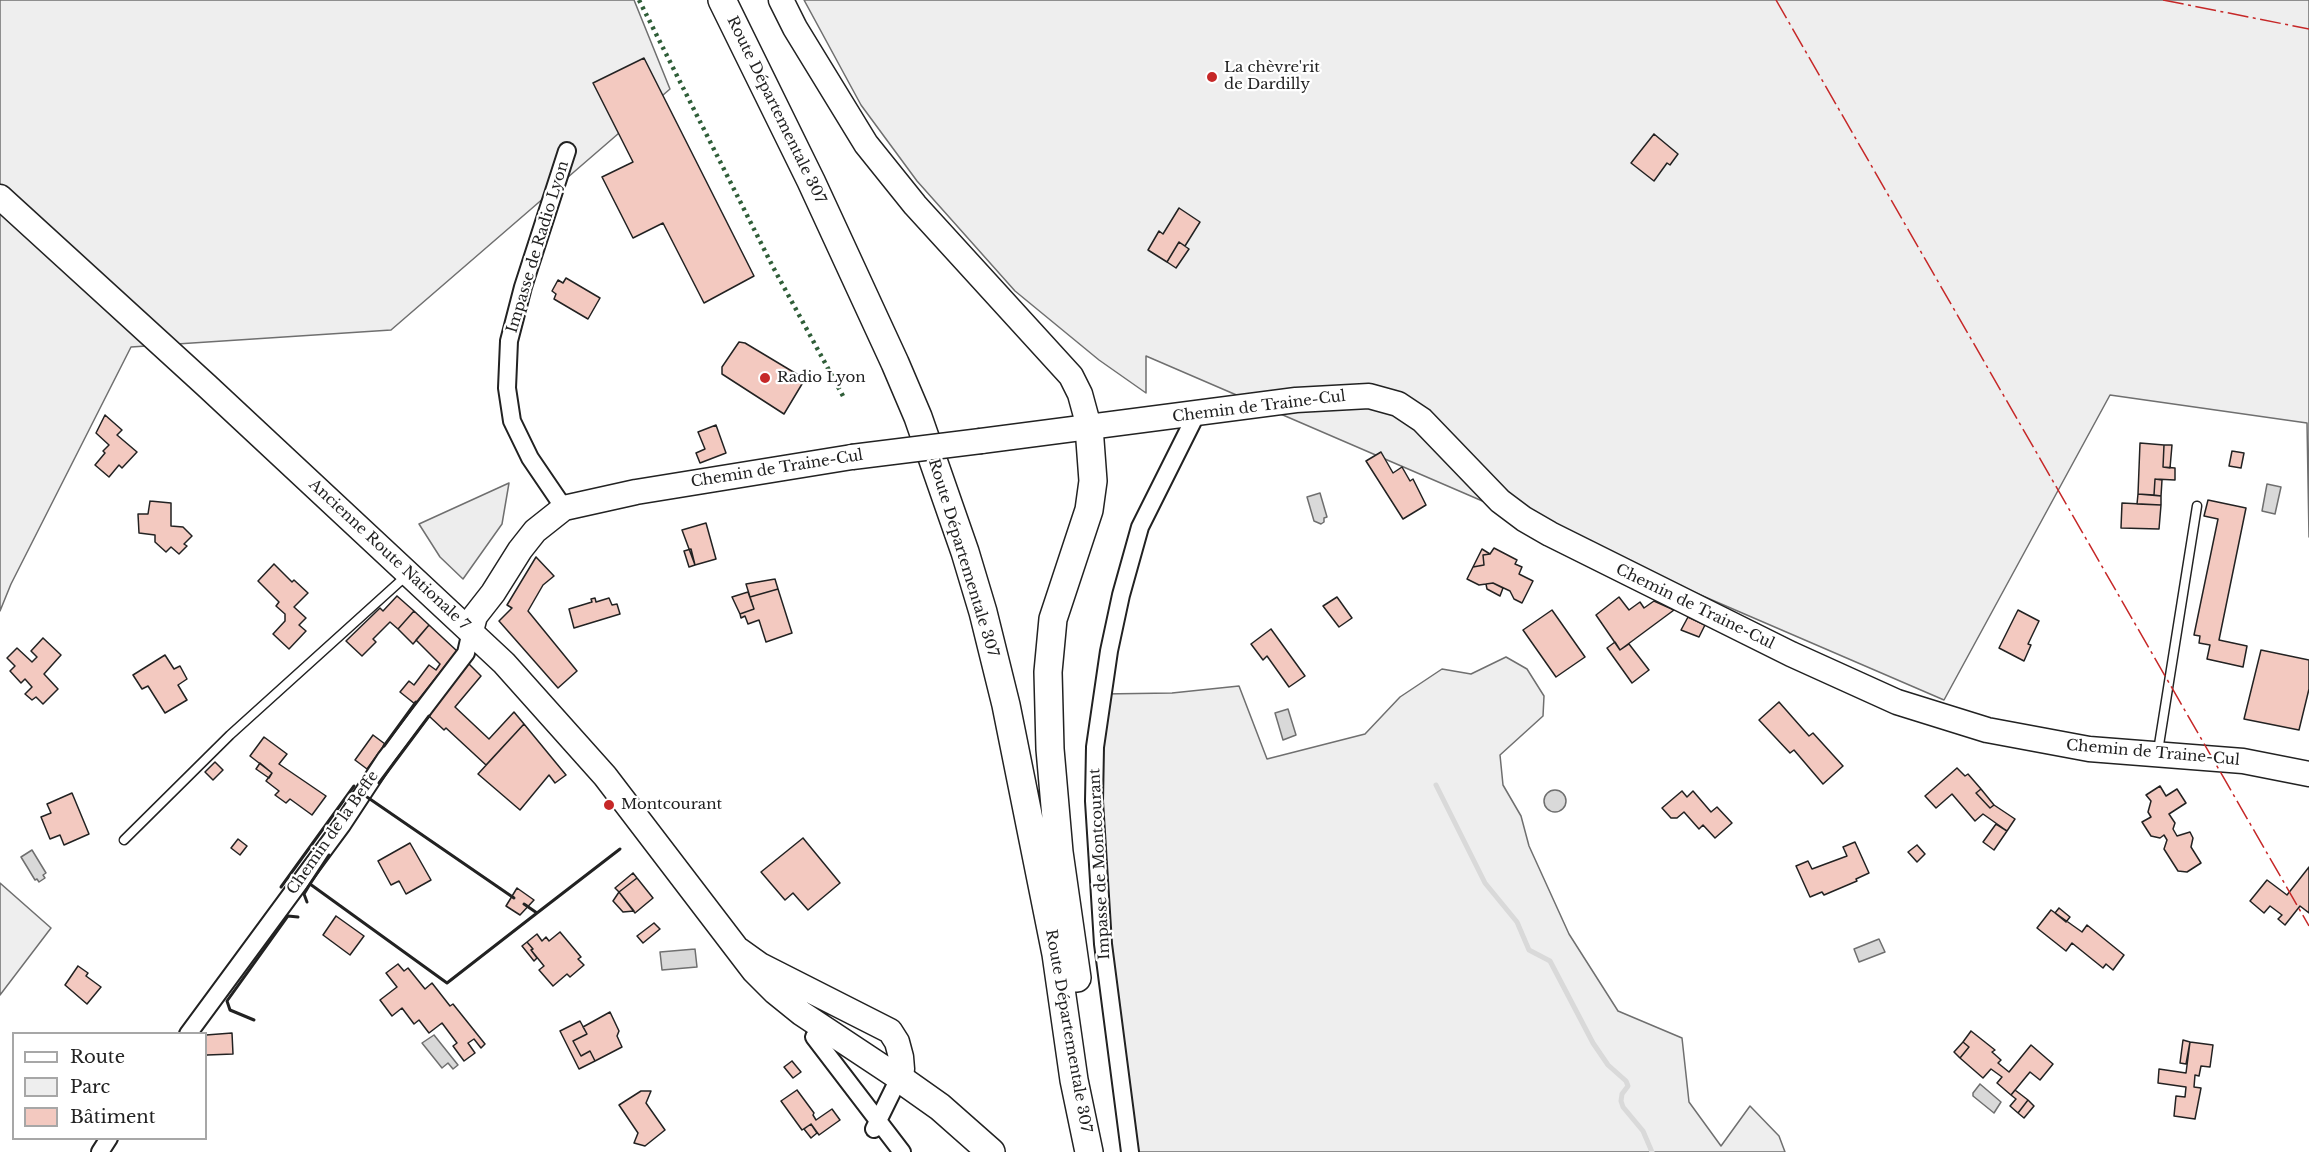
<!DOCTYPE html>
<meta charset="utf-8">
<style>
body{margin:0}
#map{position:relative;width:2309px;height:1152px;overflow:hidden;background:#fff;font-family:"Libre Baskerville",serif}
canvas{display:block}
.legend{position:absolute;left:12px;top:1032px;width:195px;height:108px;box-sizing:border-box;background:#fff;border:2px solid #a7a7a7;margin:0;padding:8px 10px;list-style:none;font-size:18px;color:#222}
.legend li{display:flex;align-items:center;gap:12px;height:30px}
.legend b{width:30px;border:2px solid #a7a7a7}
</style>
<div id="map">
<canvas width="2309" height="1152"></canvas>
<ul class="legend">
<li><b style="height:8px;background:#fff"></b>Route</li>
<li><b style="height:16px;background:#eee"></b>Parc</li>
<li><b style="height:16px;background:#f3c9c0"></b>Bâtiment</li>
</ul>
</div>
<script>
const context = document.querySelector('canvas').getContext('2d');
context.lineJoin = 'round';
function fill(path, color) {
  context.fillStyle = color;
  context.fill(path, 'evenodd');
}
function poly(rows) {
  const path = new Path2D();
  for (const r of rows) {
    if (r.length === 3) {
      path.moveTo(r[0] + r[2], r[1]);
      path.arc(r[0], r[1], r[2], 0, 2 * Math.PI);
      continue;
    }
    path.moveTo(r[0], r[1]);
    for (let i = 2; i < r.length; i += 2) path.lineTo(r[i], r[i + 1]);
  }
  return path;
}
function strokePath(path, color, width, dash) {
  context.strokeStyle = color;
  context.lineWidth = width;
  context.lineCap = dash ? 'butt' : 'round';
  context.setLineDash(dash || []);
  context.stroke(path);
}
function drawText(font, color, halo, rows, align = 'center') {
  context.font = font + ' "Libre Baskerville",serif';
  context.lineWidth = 4.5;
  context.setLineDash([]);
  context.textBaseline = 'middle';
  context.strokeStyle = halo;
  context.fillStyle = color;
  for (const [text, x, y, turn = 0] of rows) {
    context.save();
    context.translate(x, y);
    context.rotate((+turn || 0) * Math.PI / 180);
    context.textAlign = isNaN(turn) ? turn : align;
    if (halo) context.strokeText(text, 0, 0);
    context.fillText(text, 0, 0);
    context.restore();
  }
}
const green = poly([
 [0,0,634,0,670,89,391,330,131,347,11,584,0,611,0,0],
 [804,0,2309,0,2309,537,2307,423,2110,395,1944,700,1146,356,1146,393,1099,360,1015,291,917,181,861,105,804,0],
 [1506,657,1527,669,1544,696,1543,716,1500,755,1503,785,1521,816,1529,846,1569,934,1618,1011,1682,1038,1689,1102,1721,1146,1750,1106,1779,1136,1785,1152,1130,1152,1096,838,1102,694,1172,693,1239,686,1267,759,1365,734,1400,697,1442,669,1471,674,1506,657],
 [0,883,51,928,0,995,0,883]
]);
const parking = poly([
 [509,483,502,524,463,579,440,557,419,524,509,483]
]);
const water = poly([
 [2267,484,2281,487,2275,514,2262,511,2267,484],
 [1320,493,1327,517,1324,518,1324,522,1321,524,1314,521,1307,497,1320,493],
 [1288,709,1296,735,1283,740,1275,713,1288,709],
 [1555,801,11],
 [32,850,46,873,43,875,45,878,39,882,37,879,35,880,21,857,32,850],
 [1879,939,1885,952,1859,962,1854,949,1879,939],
 [695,949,697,967,662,970,660,952,695,949],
 [434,1035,458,1065,453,1069,448,1063,442,1068,422,1043,434,1035],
 [1980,1084,2001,1102,1994,1113,1973,1096,1973,1093,1980,1084]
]);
const stream = poly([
 [1436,785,1485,883,1517,922,1529,950,1550,961,1593,1043,1608,1065,1626,1081,1628,1086,1622,1094,1621,1101,1623,1107,1643,1131,1652,1152]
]);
const building = poly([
 [644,58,754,276,704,303,663,223,633,238,602,177,633,162,593,83,644,58],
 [1654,134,1678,154,1670,165,1667,163,1654,181,1631,163,1654,134],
 [1179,208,1200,222,1185,246,1179,242,1167,262,1148,250,1159,231,1163,234,1179,208],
 [1179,242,1189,249,1176,268,1167,262,1179,242],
 [566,278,600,298,588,319,554,299,556,294,552,291,558,280,563,283,566,278],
 [739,342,745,343,805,379,784,414,722,374,722,367,739,342],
 [105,415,122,430,117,435,137,452,122,468,119,465,109,477,95,465,105,453,103,451,109,445,96,433,105,415],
 [716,425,726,453,700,463,696,453,705,449,698,432,716,425],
 [2140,443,2164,445,2163,467,2175,468,2175,480,2155,479,2154,495,2138,494,2140,443],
 [2164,445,2172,445,2170,468,2163,467,2164,445],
 [2232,451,2244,453,2241,468,2229,466,2232,451],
 [1381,452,1393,473,1402,467,1410,481,1413,479,1426,505,1403,519,1366,461,1381,452],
 [2155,479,2162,480,2161,496,2154,495,2155,479],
 [2138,494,2161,496,2161,505,2137,504,2138,494],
 [2208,500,2246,508,2219,640,2247,646,2243,667,2207,659,2210,645,2199,643,2200,636,2194,635,2218,519,2204,516,2208,500],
 [150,501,171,503,171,526,183,527,192,536,184,544,187,546,179,554,171,547,166,552,155,542,155,535,139,533,138,514,148,514,150,501],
 [2122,503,2161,505,2159,529,2121,528,2122,503],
 [706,523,716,559,695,565,682,530,706,523],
 [1494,548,1517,560,1515,564,1522,567,1519,574,1533,581,1522,603,1514,599,1510,591,1493,583,1479,585,1467,579,1473,567,1484,565,1483,555,1490,554,1494,548],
 [691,549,695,565,689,567,684,551,691,549],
 [1482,549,1490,554,1483,555,1484,565,1473,567,1482,549],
 [536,557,554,576,543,585,528,611,577,671,558,688,499,621,512,608,507,605,536,557],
 [274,564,292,582,294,580,308,593,294,607,306,618,299,625,306,631,289,649,273,634,285,621,285,614,276,606,279,602,258,581,274,564],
 [775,579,778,589,750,597,746,584,775,579],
 [1493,583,1503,588,1500,596,1487,589,1486,584,1493,583],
 [778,589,792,633,766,642,759,620,748,624,745,616,741,618,740,614,754,609,750,597,778,589],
 [748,592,754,609,740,614,732,597,748,592],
 [397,596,414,611,398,629,390,622,373,639,376,642,362,656,346,641,380,608,383,611,397,596],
 [1337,597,1352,618,1339,627,1323,606,1337,597],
 [1619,597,1629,610,1640,602,1644,608,1654,601,1674,610,1620,650,1596,615,1619,597],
 [595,598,596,602,609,598,612,605,617,604,620,614,574,628,569,609,592,602,591,599,595,598],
 [1552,610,1585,657,1556,677,1523,630,1552,610],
 [2018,610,2039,621,2028,644,2031,645,2024,661,1999,648,2018,610],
 [414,611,429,625,413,644,398,629,414,611],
 [1688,617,1705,625,1699,637,1681,630,1688,617],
 [429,625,457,651,415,704,400,692,409,681,414,685,429,665,436,670,440,664,416,640,429,625],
 [1271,629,1305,676,1289,687,1267,656,1263,660,1251,644,1271,629],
 [43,638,61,655,44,674,58,689,43,704,36,697,32,700,25,694,32,687,25,679,21,683,10,671,15,666,7,658,17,648,32,662,37,657,31,651,43,638],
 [1615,642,1620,650,1629,644,1649,670,1632,683,1607,648,1615,642],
 [2261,650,2309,660,2309,689,2299,730,2244,719,2261,650],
 [165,655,174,669,180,666,187,679,178,685,187,700,165,713,148,686,142,689,133,675,165,655],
 [468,663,481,676,455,707,489,739,514,712,524,724,486,765,446,728,444,730,429,716,468,663],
 [1779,702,1809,736,1813,733,1843,766,1823,784,1794,750,1790,753,1759,720,1779,702],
 [524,724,566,775,555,783,549,775,520,810,478,774,524,724],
 [373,735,385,744,367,769,355,760,373,735],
 [264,737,287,754,279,764,326,796,312,815,290,799,286,803,275,795,279,791,266,781,272,773,250,756,264,737],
 [215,762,223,770,213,780,205,772,215,762],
 [260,763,272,773,269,778,256,769,260,763],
 [1957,768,1965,776,1968,774,1981,789,1976,793,1990,808,1994,805,2015,819,2007,831,1983,814,1975,821,1952,794,1936,808,1925,796,1957,768],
 [2160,786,2166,796,2177,789,2186,803,2169,814,2175,823,2173,829,2177,836,2190,832,2193,838,2191,847,2201,863,2187,872,2178,871,2164,849,2167,840,2164,835,2160,838,2151,836,2142,822,2151,817,2148,812,2151,801,2146,795,2160,786],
 [1981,789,1994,805,1990,808,1976,793,1981,789],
 [1682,791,1687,797,1693,791,1711,812,1717,807,1732,823,1715,838,1703,825,1699,829,1684,812,1677,818,1671,818,1662,808,1682,791],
 [72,793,89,834,64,845,60,835,50,839,41,817,51,813,47,804,72,793],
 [1996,824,2007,831,1994,850,1983,842,1996,824],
 [803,838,840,883,808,910,793,893,785,900,761,872,803,838],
 [238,839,247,846,240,855,231,848,238,839],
 [1855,842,1869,873,1856,879,1857,881,1824,895,1822,892,1810,897,1796,866,1808,861,1812,869,1847,856,1843,847,1855,842],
 [410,843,431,880,406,894,399,881,391,885,378,861,410,843],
 [1917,845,1925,854,1917,862,1908,852,1917,845],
 [2309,867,2309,913,2300,906,2285,925,2278,919,2282,915,2270,906,2264,913,2250,901,2267,880,2287,895,2309,867],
 [633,873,637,878,619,892,615,888,633,873],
 [637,878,653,898,635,913,619,892,637,878],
 [517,888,534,900,520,915,506,906,517,888],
 [619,892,634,911,623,912,613,901,619,892],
 [2059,908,2070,917,2066,922,2055,913,2059,908],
 [2051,910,2082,932,2087,925,2124,955,2113,970,2106,964,2103,968,2072,943,2066,951,2037,928,2051,910],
 [336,916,364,936,350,955,323,935,336,916],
 [654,923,660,929,643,943,637,936,654,923],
 [560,932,581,957,578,959,584,965,570,977,567,974,553,986,539,970,544,966,531,950,533,949,527,942,537,934,542,941,546,937,549,941,560,932],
 [527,942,533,949,531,950,537,958,534,961,522,946,527,942],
 [398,964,404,971,408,968,425,989,432,983,450,1006,453,1004,485,1044,481,1048,474,1039,468,1043,475,1053,464,1061,453,1046,457,1043,442,1023,429,1033,419,1020,414,1024,402,1008,392,1016,380,1000,397,987,386,973,398,964],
 [78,966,88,973,86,976,101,987,87,1004,65,985,78,966],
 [610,1012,619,1031,617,1036,622,1047,595,1061,590,1051,581,1056,573,1041,587,1034,583,1027,610,1012],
 [580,1021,587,1034,573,1041,581,1056,590,1051,595,1061,579,1069,560,1031,580,1021],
 [1971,1031,1995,1050,1992,1052,2001,1060,1998,1063,2009,1072,2031,1045,2053,1064,2040,1080,2030,1072,2011,1095,1997,1083,2002,1077,1991,1069,1983,1078,1960,1058,1969,1047,1963,1042,1971,1031],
 [232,1033,233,1054,207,1055,206,1056,206,1035,232,1033],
 [2183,1040,2190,1042,2186,1064,2180,1063,2183,1040],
 [1963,1042,1969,1047,1960,1058,1954,1052,1963,1042],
 [2190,1042,2213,1045,2210,1067,2201,1066,2199,1076,2195,1075,2194,1087,2201,1088,2195,1119,2174,1116,2176,1096,2185,1097,2186,1087,2158,1083,2159,1069,2186,1073,2190,1042],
 [792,1061,801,1072,793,1078,784,1067,792,1061],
 [797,1090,814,1113,813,1115,816,1120,832,1109,840,1120,819,1135,811,1124,802,1130,781,1101,797,1090],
 [2015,1090,2028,1100,2018,1113,2010,1106,2016,1099,2011,1095,2015,1090],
 [641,1091,651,1091,646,1103,665,1130,645,1146,634,1143,638,1133,619,1105,641,1091],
 [2028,1100,2034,1106,2024,1118,2018,1113,2028,1100],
 [811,1124,817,1133,811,1138,804,1129,811,1124]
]);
const lane = poly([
 [2158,751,2197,506],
 [124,840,230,735,406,576]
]);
const street = poly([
 [564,508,530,458,512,421,507,388,509,341,523,287,567,151],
 [188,1034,342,825,386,758,466,653,471,631],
 [814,1037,902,1152],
 [874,1129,899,1078],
 [100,1152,109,1138],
 [1130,1152,1103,944,1094,801,1095,747,1109,651,1121,595,1140,527,1197,413]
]);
const secondary = poly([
 [781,0,795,28,866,144,915,205,1071,376,1080,394,1089,427],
 [0,197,207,386,504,663,605,776,754,971,775,992,801,1013,899,1078,902,1069,901,1057,897,1042,890,1031,760,965,739,950],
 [981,441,1296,400,1369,396,1398,404,1422,420,1500,501,1524,519,1550,534,1791,654,1897,702,1987,730,2089,749,2243,761,2309,774],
 [471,631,475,616,493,593,520,550,535,531,564,508,636,492,852,457]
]);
const primary = poly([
 [722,0,811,181,895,363,918,417,965,552,983,612,1006,705,1056,954,1074,1080,1089,1152],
 [1077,978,1059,852,1050,749,1048,672,1053,619,1089,510,1093,481,1089,427],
 [899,1078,940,1107,991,1152]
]);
const secondaryBridge = poly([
 [852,457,981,441]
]);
const hedge = poly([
 [639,0,773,267,843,396]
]);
const wall = poly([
 [384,746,416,702],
 [379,783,429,716],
 [367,797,514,898],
 [329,855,310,884,447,983,537,913,524,904],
 [281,887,354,786],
 [307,902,304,894,310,884],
 [537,913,620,849],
 [254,1020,230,1010,227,1001,288,916,298,917]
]);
const power = poly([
 [1776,0,2309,926],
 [2163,0,2309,29]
]);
const markers = [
 [1212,77,6,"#c62828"],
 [765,378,6,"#c62828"],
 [609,805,6,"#c62828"]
];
const poiNames = [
 ["La chèvre'rit",1224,68],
 ["de Dardilly",1224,85],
 ["Radio Lyon",777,378],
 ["Montcourant",621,805]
];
const streetNames = [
 ["Route Départementale 307",776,110,64],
 ["Impasse de Radio Lyon",538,247,-73],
 ["Chemin de Traine-Cul",1259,407,-7],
 ["Chemin de Traine-Cul",777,469,-9],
 ["Ancienne Route Nationale 7",389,555,43],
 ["Route Départementale 307",963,558,73],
 ["Chemin de Traine-Cul",1695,607,26],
 ["Chemin de Traine-Cul",2153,753,5],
 ["Chemin de la Beffe",333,833,-55],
 ["Impasse de Montcourant",1100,864,-93],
 ["Route Départementale 307",1068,1031,80]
];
fill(green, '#eee');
strokePath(green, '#6f6f6f', 1.5);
fill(parking, '#ededed');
strokePath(parking, '#6f6f6f', 1.5);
fill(water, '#d9d9d9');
strokePath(water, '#6f6f6f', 1.5);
strokePath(stream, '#d9d9d9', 5);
fill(building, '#f3c9c0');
strokePath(building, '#222', 1.5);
strokePath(lane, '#222', 11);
strokePath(street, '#222', 20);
strokePath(secondary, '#222', 27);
strokePath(primary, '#222', 30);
strokePath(lane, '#fff', 8);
strokePath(street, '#fff', 16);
strokePath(secondary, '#fff', 24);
strokePath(primary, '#fff', 27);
strokePath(secondaryBridge, '#222', 27, []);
strokePath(secondaryBridge, '#fff', 24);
strokePath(hedge, '#2f5e38', 4.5, [3, 4.5]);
strokePath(wall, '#222', 3);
strokePath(power, '#c62828', 1.5, [21, 4.5, 3, 4.5]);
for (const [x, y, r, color] of markers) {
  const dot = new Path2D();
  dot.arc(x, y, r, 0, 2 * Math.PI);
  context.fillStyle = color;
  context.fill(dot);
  strokePath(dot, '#fff', 2);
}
drawText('15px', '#222', '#fff', poiNames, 'left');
drawText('15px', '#222', '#fff', streetNames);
</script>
